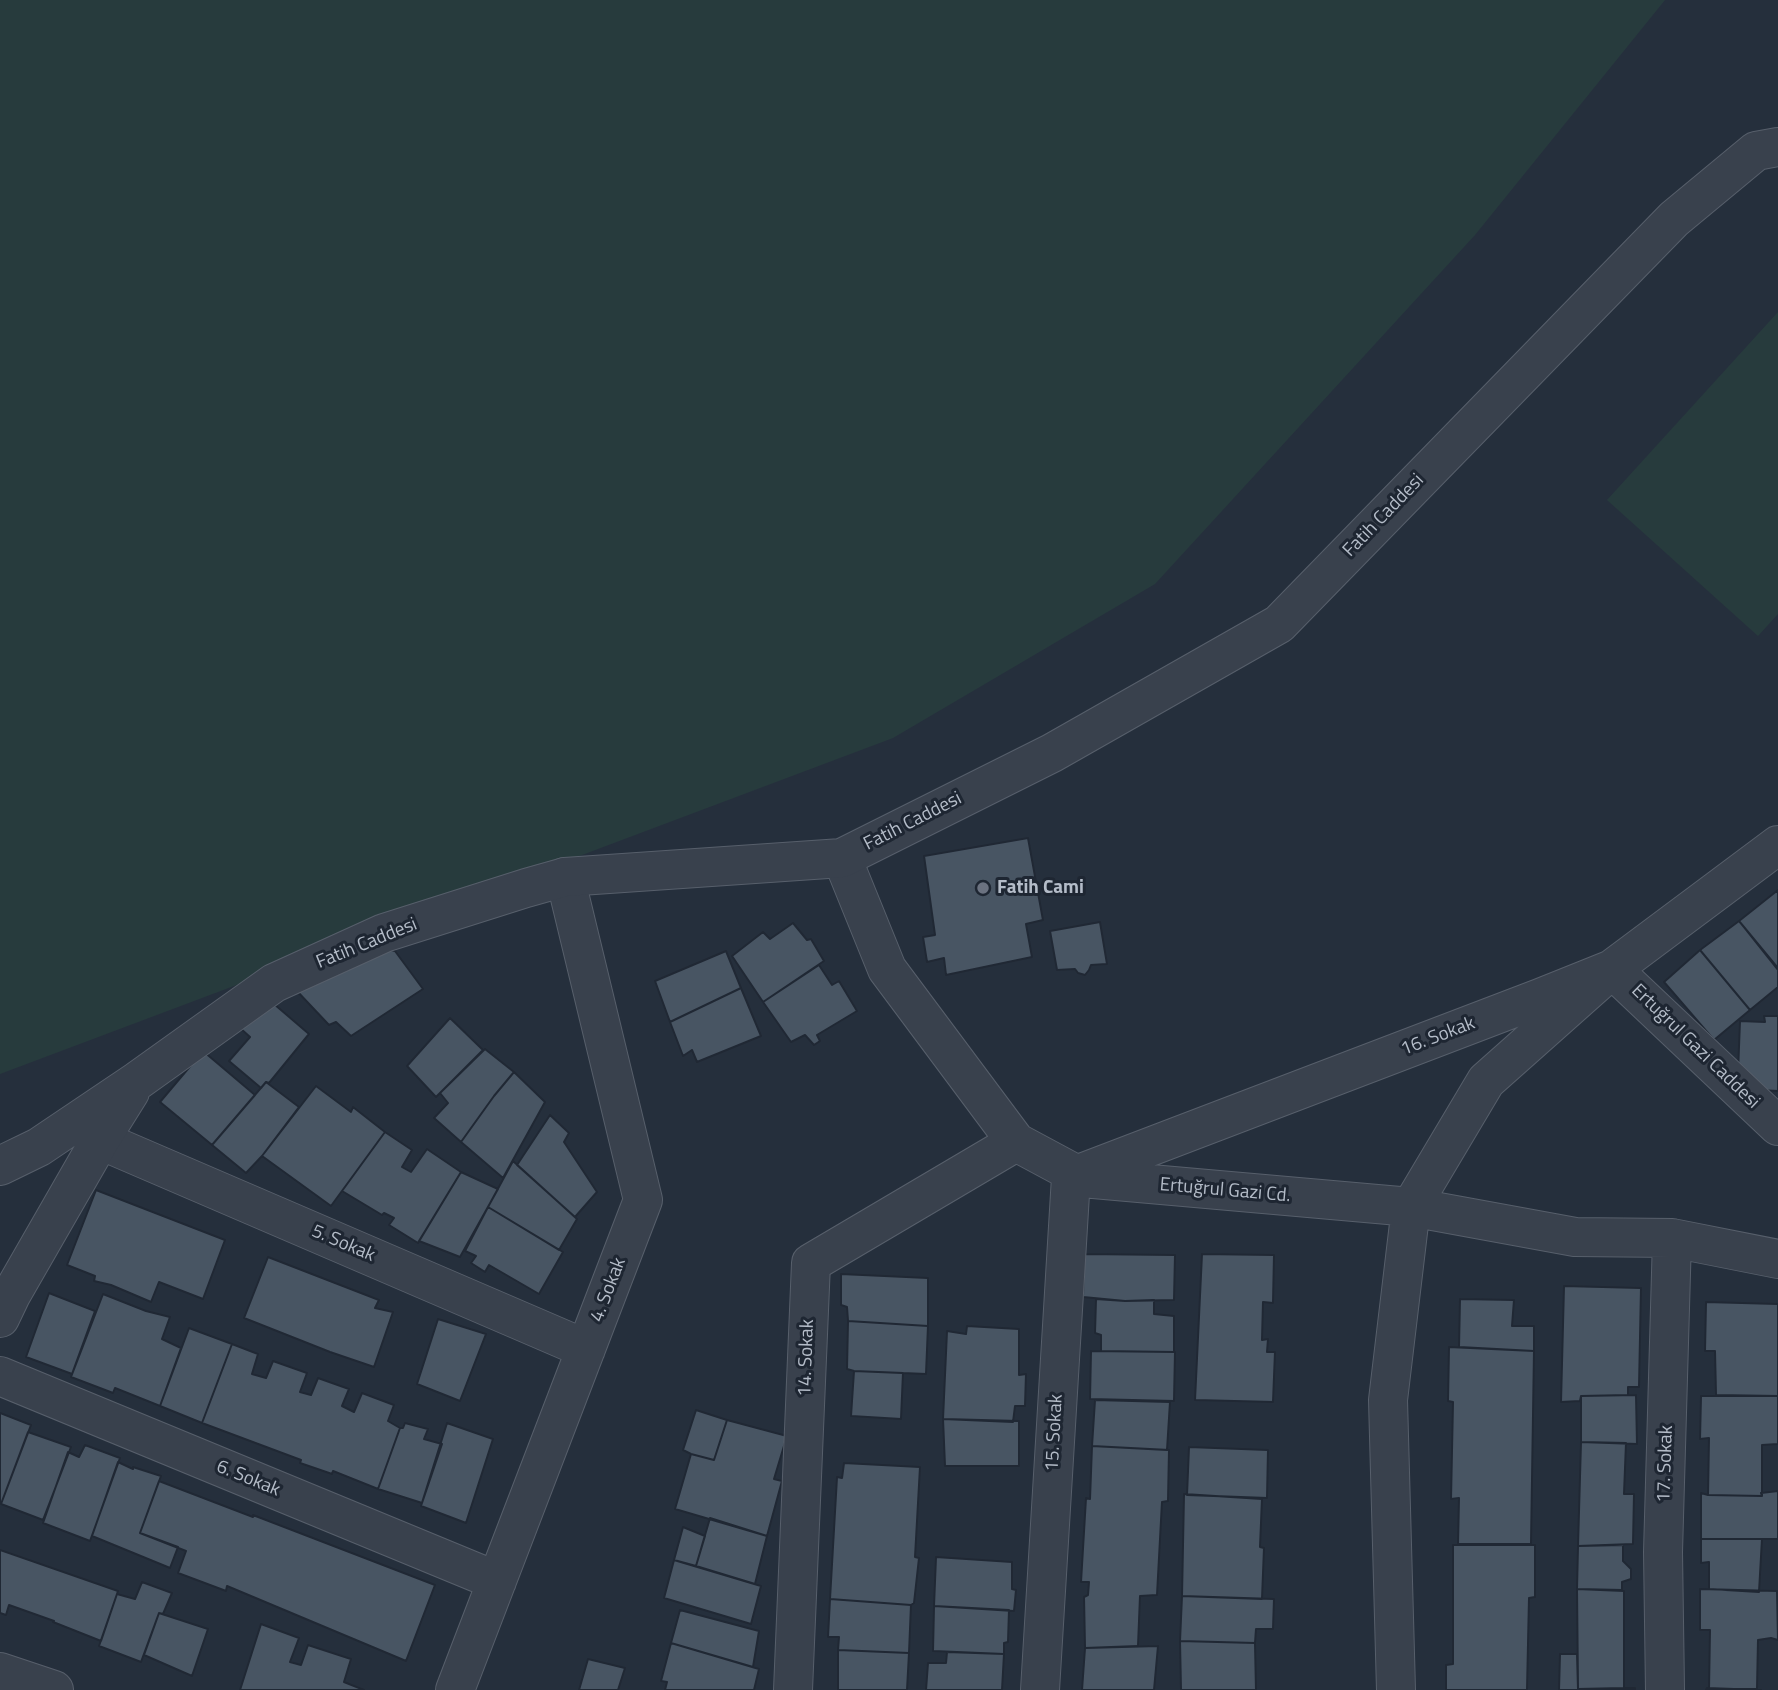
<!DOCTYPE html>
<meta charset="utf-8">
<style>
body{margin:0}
canvas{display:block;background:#252f3c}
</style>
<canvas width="1778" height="1690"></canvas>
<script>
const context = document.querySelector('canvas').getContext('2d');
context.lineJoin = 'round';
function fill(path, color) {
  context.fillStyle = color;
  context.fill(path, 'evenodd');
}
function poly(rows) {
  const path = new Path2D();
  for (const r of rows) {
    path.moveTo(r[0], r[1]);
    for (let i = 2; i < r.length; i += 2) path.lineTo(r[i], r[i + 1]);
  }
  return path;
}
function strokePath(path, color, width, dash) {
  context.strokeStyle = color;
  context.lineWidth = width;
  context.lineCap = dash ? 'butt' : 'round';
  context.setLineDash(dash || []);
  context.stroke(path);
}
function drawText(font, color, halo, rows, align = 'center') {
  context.font = font + ' "Titillium Web",sans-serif';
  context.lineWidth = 6;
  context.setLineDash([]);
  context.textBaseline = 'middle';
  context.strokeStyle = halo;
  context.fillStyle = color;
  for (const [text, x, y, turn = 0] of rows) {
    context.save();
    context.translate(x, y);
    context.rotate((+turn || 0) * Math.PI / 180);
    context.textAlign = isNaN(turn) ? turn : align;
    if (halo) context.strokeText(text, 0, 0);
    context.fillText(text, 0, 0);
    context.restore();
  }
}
const green = poly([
 [0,0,1665,0,1475,235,1155,584,893,738,0,1074],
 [1778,312,1778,614,1758,636,1607,500]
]);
const building = poly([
 [1028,838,1043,920,1026,924,1032,957,946,975,944,958,927,962,923,937,935,935,924,856,1028,838],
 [1778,890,1778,970,1739,921,1778,890],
 [1739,921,1778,968,1778,987,1750,1010,1700,950,1739,921],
 [1100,922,1107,964,1091,965,1089,970,1085,975,1078,973,1075,969,1057,970,1050,931,1100,922],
 [793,923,807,940,811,939,824,961,763,1002,732,956,763,932,770,939,793,923],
 [387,949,395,951,423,989,351,1036,336,1022,329,1025,295,989,387,949],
 [1700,950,1750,1010,1714,1040,1664,982,1700,950],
 [726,951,741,988,670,1022,655,981,726,951],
 [819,965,832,985,839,981,857,1011,817,1035,820,1041,814,1045,805,1035,791,1042,763,1002,819,965],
 [741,988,761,1036,697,1062,692,1050,683,1056,670,1022,741,988],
 [267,998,309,1034,269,1083,266,1082,261,1088,229,1061,250,1037,240,1028,267,998],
 [1764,1016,1778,1016,1778,1091,1758,1090,1738,1072,1740,1021,1765,1022,1764,1016],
 [450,1018,483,1050,436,1097,407,1066,450,1018],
 [485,1049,514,1072,494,1096,461,1142,434,1118,448,1103,440,1093,485,1049],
 [203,1051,255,1095,212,1145,160,1102,203,1051],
 [514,1072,545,1102,503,1178,461,1142,494,1096,514,1072],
 [266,1082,299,1107,262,1156,246,1173,212,1145,266,1082],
 [316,1086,351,1112,353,1107,385,1132,331,1206,262,1156,316,1086],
 [550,1115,569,1133,564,1142,597,1192,575,1217,517,1165,550,1115],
 [385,1132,412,1150,402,1167,411,1172,427,1149,461,1172,418,1243,389,1225,394,1218,384,1213,382,1215,342,1191,385,1132],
 [513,1161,577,1219,559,1250,488,1207,513,1161],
 [461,1172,498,1189,460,1257,419,1241,461,1172],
 [96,1190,225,1240,203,1299,159,1282,151,1302,111,1285,94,1281,95,1276,67,1265,96,1190],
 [488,1207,563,1252,539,1294,489,1265,485,1272,471,1263,476,1256,465,1251,488,1207],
 [1084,1254,1175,1255,1174,1300,1125,1301,1083,1297,1084,1254],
 [1202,1254,1274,1255,1273,1303,1263,1302,1262,1340,1268,1339,1267,1352,1275,1352,1273,1402,1195,1400,1202,1254],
 [268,1257,379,1300,375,1308,393,1312,374,1367,330,1352,244,1318,268,1257],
 [841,1274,928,1278,928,1326,848,1321,847,1307,841,1305,841,1274],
 [1564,1286,1641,1288,1639,1387,1628,1387,1628,1395,1581,1396,1580,1401,1561,1402,1564,1286],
 [49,1293,95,1311,72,1374,26,1357,49,1293],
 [103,1294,146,1311,170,1317,162,1339,181,1348,160,1406,115,1388,113,1393,71,1377,103,1294],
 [1096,1299,1125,1301,1154,1300,1154,1314,1174,1316,1174,1352,1101,1351,1101,1335,1095,1333,1096,1299],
 [1460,1299,1514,1300,1512,1326,1534,1326,1534,1351,1459,1347,1460,1299],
 [1706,1302,1778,1304,1778,1396,1716,1395,1715,1351,1705,1351,1706,1302],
 [438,1319,486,1334,460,1401,417,1384,438,1319],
 [848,1321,928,1326,926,1374,854,1371,847,1369,848,1321],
 [967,1326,1019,1329,1019,1375,1026,1374,1025,1406,1015,1406,1013,1422,943,1419,947,1331,966,1334,967,1326],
 [189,1328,232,1344,202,1423,160,1406,189,1328],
 [232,1344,258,1354,252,1374,266,1378,273,1361,307,1373,300,1392,311,1395,318,1378,349,1389,342,1406,354,1412,362,1393,394,1405,388,1421,400,1428,378,1489,333,1471,332,1474,300,1463,301,1460,202,1423,232,1344],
 [1449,1347,1534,1351,1531,1544,1458,1544,1459,1498,1451,1499,1453,1402,1448,1401,1449,1347],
 [1091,1351,1175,1352,1174,1401,1090,1399,1091,1351],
 [854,1371,903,1373,901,1419,851,1416,854,1371],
 [1636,1395,1637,1444,1581,1442,1581,1396,1636,1395],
 [1701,1396,1778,1396,1778,1444,1762,1445,1762,1496,1708,1495,1709,1438,1700,1439,1701,1396],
 [1095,1400,1170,1402,1167,1450,1092,1446,1095,1400],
 [696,1410,727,1420,714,1460,691,1454,683,1450,696,1410],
 [0,1413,31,1425,1,1504,0,1503,0,1413],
 [943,1419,1019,1421,1019,1466,945,1466,943,1419],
 [727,1420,787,1436,774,1479,782,1481,767,1536,675,1509,691,1454,714,1460,727,1420],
 [405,1423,428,1429,424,1439,442,1444,422,1503,378,1489,400,1428,403,1428,405,1423],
 [447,1423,493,1439,466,1523,421,1506,447,1423],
 [28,1432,71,1447,43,1520,1,1504,28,1432],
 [1581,1442,1626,1443,1624,1494,1634,1494,1633,1544,1578,1546,1581,1442],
 [85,1445,120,1458,90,1541,43,1523,68,1452,79,1457,85,1445],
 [1092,1446,1169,1450,1168,1501,1162,1502,1157,1595,1140,1596,1138,1646,1085,1648,1084,1597,1088,1595,1089,1582,1081,1582,1086,1498,1090,1499,1092,1446],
 [1189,1447,1268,1450,1267,1498,1187,1495,1189,1447],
 [118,1462,133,1469,133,1467,161,1476,140,1533,178,1547,170,1568,92,1536,118,1462],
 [844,1463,920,1467,915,1557,919,1558,914,1603,911,1605,830,1599,837,1477,842,1478,844,1463],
 [159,1481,253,1517,253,1515,435,1585,406,1661,227,1586,226,1591,178,1573,186,1551,140,1533,159,1481],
 [1778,1491,1778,1539,1701,1539,1701,1493,1708,1495,1762,1496,1761,1493,1778,1491],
 [1184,1494,1262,1499,1260,1547,1264,1548,1262,1599,1182,1596,1184,1494],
 [710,1518,767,1536,755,1584,696,1566,710,1518],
 [683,1527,705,1536,696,1566,674,1560,683,1527],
 [1701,1539,1762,1539,1759,1592,1709,1589,1709,1562,1701,1563,1701,1539],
 [1453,1545,1535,1545,1535,1597,1529,1598,1527,1690,1446,1690,1446,1665,1453,1664,1453,1545],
 [1623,1545,1623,1561,1631,1569,1631,1579,1622,1582,1622,1590,1577,1589,1578,1546,1623,1545],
 [0,1550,118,1591,101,1641,53,1622,54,1621,9,1605,6,1615,0,1613,0,1550],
 [936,1557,1012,1562,1012,1589,1016,1590,1014,1611,934,1606,936,1557],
 [674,1560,761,1586,751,1624,664,1598,674,1560],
 [142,1582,172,1593,163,1614,159,1613,141,1662,99,1646,117,1594,135,1599,142,1582],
 [1577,1589,1624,1591,1624,1688,1578,1689,1577,1589],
 [1700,1589,1777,1591,1778,1640,1771,1638,1758,1640,1757,1689,1709,1689,1710,1630,1700,1630,1700,1589],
 [1182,1596,1274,1599,1273,1629,1256,1629,1255,1643,1180,1641,1182,1596],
 [830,1599,911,1605,909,1653,838,1650,839,1637,828,1637,830,1599],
 [934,1606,1009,1610,1008,1642,1004,1643,1004,1654,933,1651,934,1606],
 [680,1610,759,1631,753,1667,671,1643,680,1610],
 [159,1613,208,1629,192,1676,144,1655,159,1613],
 [261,1624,299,1638,290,1662,301,1665,308,1645,351,1659,344,1682,364,1690,240,1690,261,1624],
 [1180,1641,1255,1643,1256,1690,1181,1690,1180,1641],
 [671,1643,759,1669,754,1690,665,1690,667,1682,661,1681,671,1643],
 [1158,1646,1154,1690,1082,1690,1085,1648,1158,1646],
 [838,1650,909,1653,907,1690,838,1690,838,1650],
 [947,1652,1004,1654,1002,1690,926,1690,928,1663,946,1663,947,1652],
 [1560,1654,1577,1654,1578,1689,1624,1688,1635,1688,1635,1690,1559,1690,1560,1654],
 [588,1659,625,1668,618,1690,579,1690,588,1659],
 [1707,1688,1761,1690,1706,1690,1707,1688]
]);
const minor = poly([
 [842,858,887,969,1016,1142,1070,1171,1071,1177,1411,1207,1575,1237,1672,1238,1778,1259],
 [100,1140,586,1349],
 [0,1376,497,1581],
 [455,1690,643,1200,565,877],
 [793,1690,811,1263,1016,1142],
 [1040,1690,1071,1177,1540,998,1612,969,1778,845],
 [1396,1690,1388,1400,1411,1207,1486,1081,1612,969,1778,1126],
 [1665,1690,1663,1552,1672,1238]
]);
const tertiary = poly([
 [0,1166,39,1147,137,1081,274,983,384,933,526,888,565,877,842,858,1052,753,1279,624,1674,219,1756,151,1778,147],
 [0,1318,11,1295,100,1140,130,1092],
 [0,1672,54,1690]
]);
const markers = [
 [983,888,7,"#6b7280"]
];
const streetNames = [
 ["Fatih Caddesi",1384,516,-46],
 ["Fatih Caddesi",913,822,-27],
 ["Fatih Caddesi",367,944,-22],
 ["16. Sokak",1438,1037,-21],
 ["Ertuğrul Gazi Caddesi",1695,1047,44],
 ["Ertuğrul Gazi Cd.",1225,1191,5],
 ["5. Sokak",343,1244,23],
 ["4. Sokak",609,1290,-69],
 ["14. Sokak",807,1358,-88],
 ["15. Sokak",1055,1433,-87],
 ["17. Sokak",1666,1464,-88],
 ["6. Sokak",248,1479,22]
];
const poiNames = [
 ["Fatih Cami",997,888]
];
fill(green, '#273b3d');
fill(building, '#485563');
strokePath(building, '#202834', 2);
strokePath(minor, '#575f6b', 40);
strokePath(tertiary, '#575f6b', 40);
strokePath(minor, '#39414d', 38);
strokePath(tertiary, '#39414d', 38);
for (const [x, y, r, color] of markers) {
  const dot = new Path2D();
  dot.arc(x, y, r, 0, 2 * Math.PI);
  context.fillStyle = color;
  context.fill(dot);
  strokePath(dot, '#1e2632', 2.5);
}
drawText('19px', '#b4bcc8', '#1e2632', streetNames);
drawText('bold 19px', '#b4bcc8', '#1e2632', poiNames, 'left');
</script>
